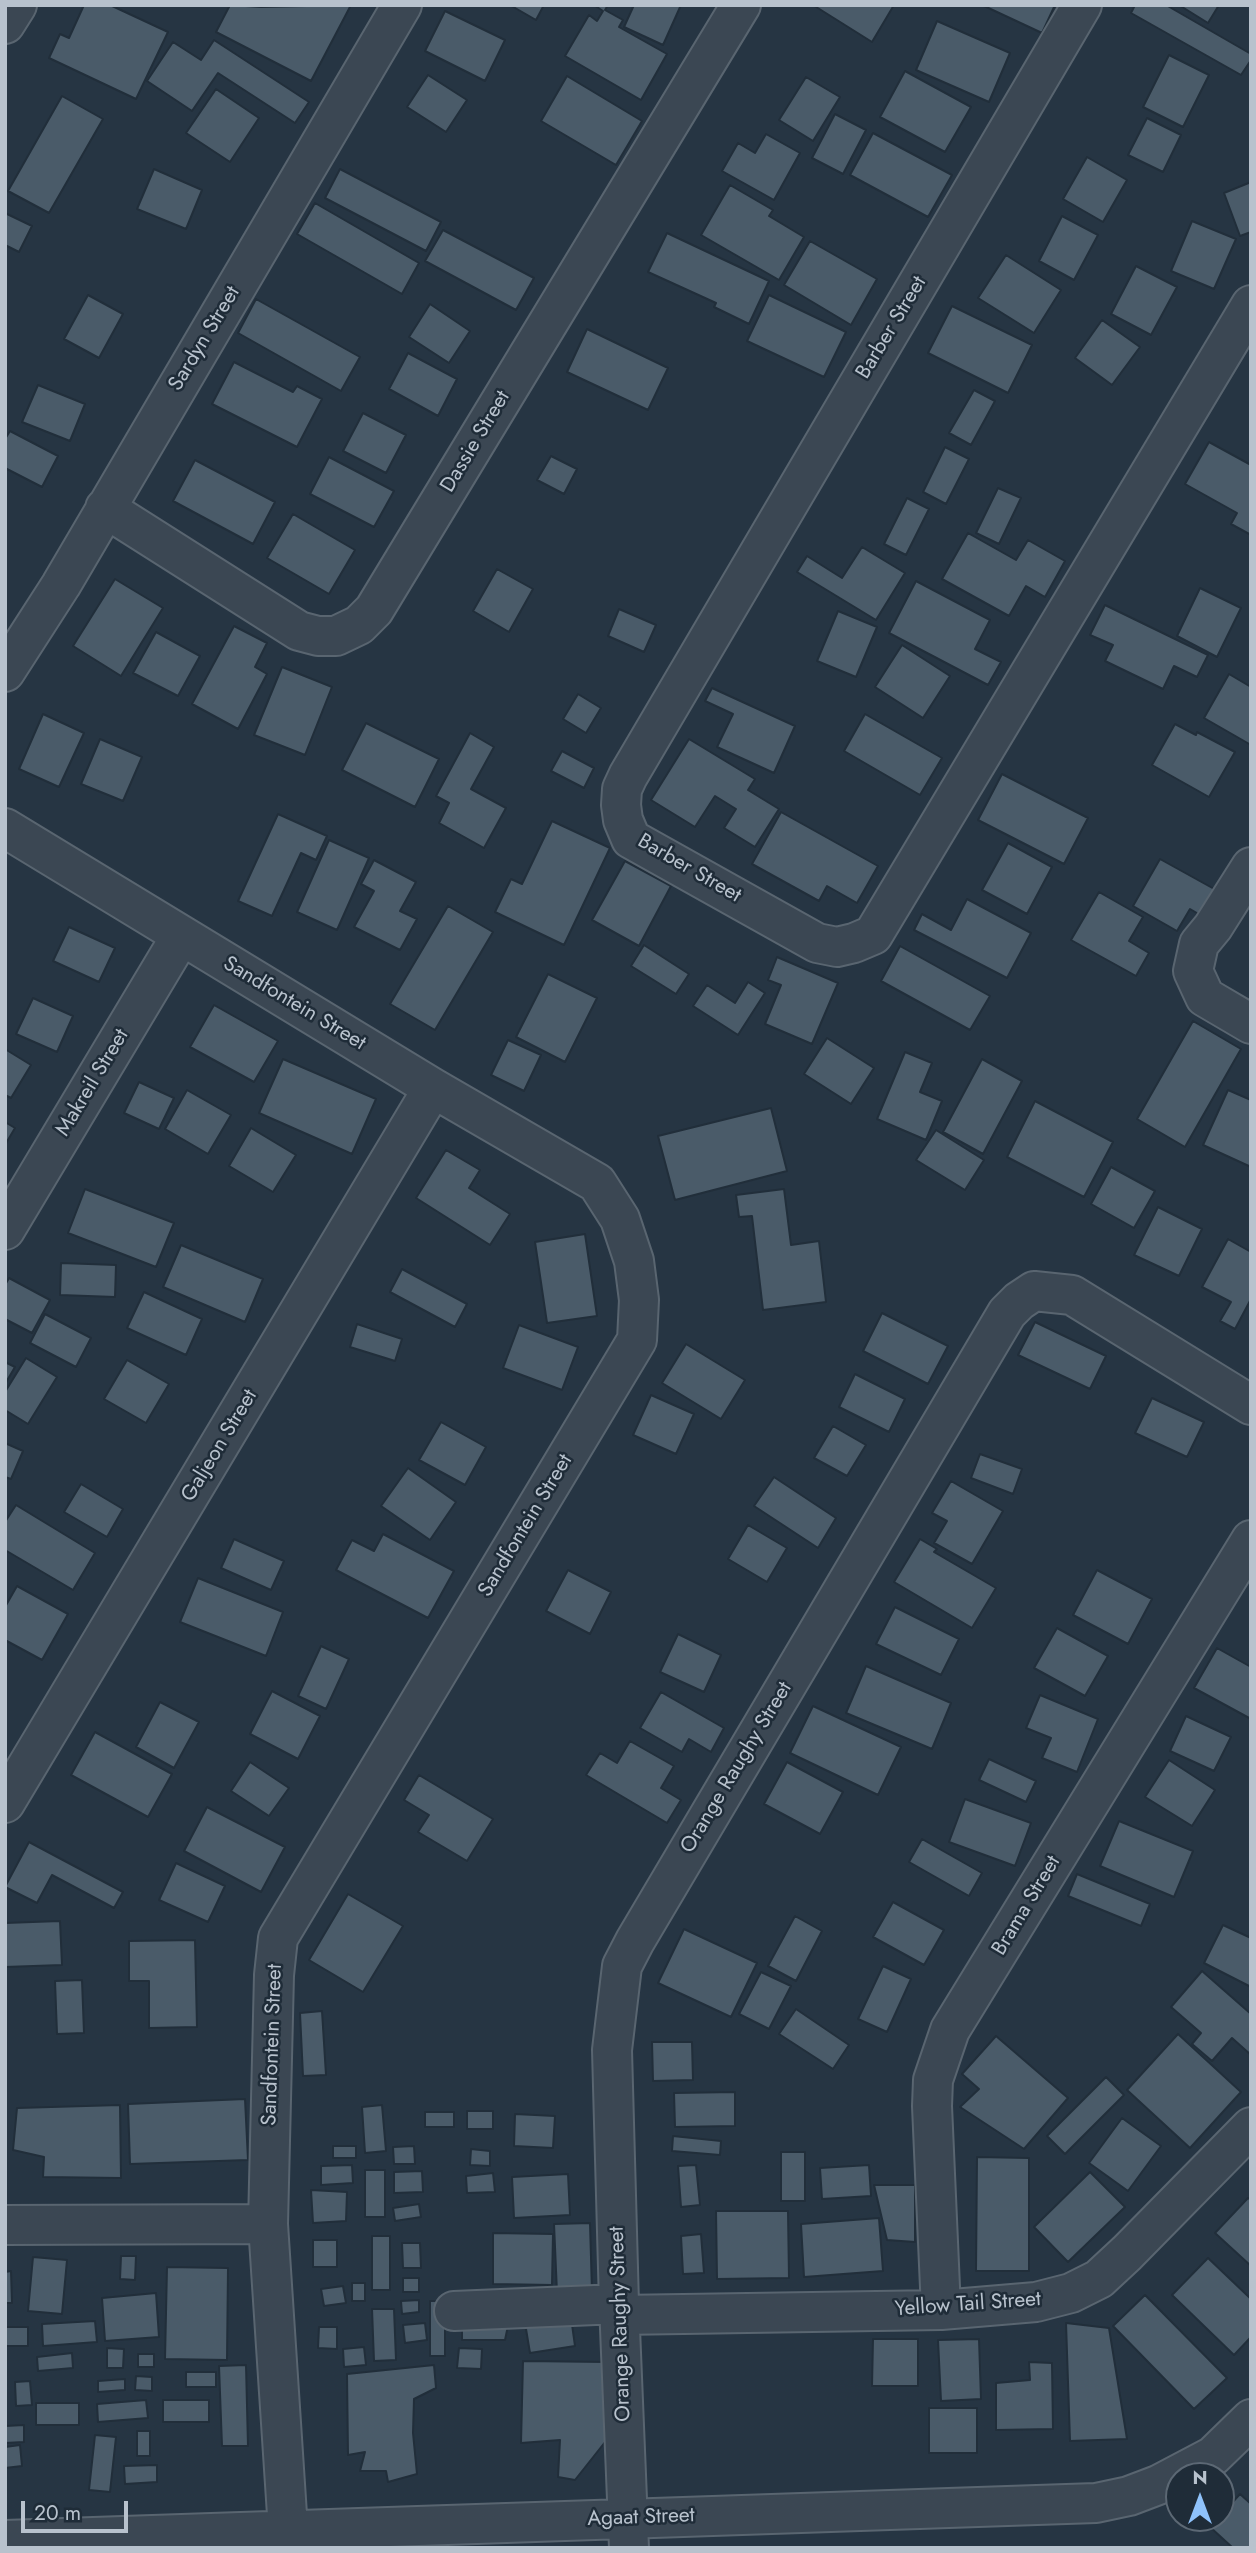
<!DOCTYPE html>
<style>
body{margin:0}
#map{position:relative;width:1256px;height:2553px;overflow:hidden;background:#263543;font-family:Jost,sans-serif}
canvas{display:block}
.frame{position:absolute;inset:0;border:7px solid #b8c2cd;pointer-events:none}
.north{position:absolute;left:1165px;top:2462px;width:70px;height:70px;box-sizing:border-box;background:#1f2c38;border:2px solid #5c6874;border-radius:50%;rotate:0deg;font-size:19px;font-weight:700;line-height:28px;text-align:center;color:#b8c2cd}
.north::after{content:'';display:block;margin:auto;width:24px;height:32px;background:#8fc2fa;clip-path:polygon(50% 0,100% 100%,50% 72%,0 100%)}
.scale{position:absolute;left:21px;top:2501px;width:107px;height:32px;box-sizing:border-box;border:4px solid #b8c2cd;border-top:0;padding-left:9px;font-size:21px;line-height:24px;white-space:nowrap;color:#b8c2cd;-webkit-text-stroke:5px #1f2c38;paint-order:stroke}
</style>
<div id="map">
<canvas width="1256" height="2553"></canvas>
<div class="frame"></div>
<div class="north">N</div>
<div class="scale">20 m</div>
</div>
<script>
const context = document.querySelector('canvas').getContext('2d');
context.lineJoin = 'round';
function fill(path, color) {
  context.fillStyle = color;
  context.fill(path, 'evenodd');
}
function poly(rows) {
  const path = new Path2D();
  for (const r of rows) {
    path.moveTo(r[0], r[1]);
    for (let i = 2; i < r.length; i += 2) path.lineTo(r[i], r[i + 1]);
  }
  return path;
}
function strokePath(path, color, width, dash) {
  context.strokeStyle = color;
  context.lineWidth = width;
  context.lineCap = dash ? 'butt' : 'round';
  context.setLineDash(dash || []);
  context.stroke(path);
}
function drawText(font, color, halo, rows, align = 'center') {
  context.font = font + ' Jost,sans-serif';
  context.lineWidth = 5;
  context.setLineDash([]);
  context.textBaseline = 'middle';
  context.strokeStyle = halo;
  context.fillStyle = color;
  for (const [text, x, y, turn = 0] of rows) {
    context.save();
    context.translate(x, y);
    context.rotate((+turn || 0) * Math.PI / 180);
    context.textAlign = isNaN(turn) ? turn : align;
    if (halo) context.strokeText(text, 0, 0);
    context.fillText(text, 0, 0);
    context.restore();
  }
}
const building = poly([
 [84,5,110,5,168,32,136,99,49,58,60,34,69,38,84,5],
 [230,5,261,7,351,5,311,81,216,32,230,5],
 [510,5,544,5,536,20,510,5],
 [594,5,608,5,605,10,623,20,619,27,667,54,641,100,565,56,589,15,597,21,603,11,594,5],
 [634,5,681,5,663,45,624,27,634,5],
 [813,5,894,5,872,42,813,5],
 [982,5,1055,5,1042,33,982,5],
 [1135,5,1166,5,1251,54,1251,60,1241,75,1131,13,1135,5],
 [1179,5,1219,5,1208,23,1179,5],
 [445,11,505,40,485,81,425,51,445,11],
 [937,21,1010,53,989,102,916,70,937,21],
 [214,40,309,102,295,123,218,73,192,111,147,81,173,42,201,60,214,40],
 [1169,55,1209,75,1183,127,1143,107,1169,55],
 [905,71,971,107,945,152,880,117,905,71],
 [428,75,467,100,446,132,407,107,428,75],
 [567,76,642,121,616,165,541,121,567,76],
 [806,77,840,97,813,141,779,120,806,77],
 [216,89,259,118,230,162,186,133,216,89],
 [62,96,103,119,49,213,8,191,62,96],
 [835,114,866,130,843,174,812,158,835,114],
 [1147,118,1181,135,1163,172,1128,155,1147,118],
 [873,133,952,175,928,217,850,175,873,133],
 [766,134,800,153,774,200,722,171,738,143,755,153,766,134],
 [1087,157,1127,180,1103,222,1063,199,1087,157],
 [154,169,202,190,186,229,137,209,154,169],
 [340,169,441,222,426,251,325,198,340,169],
 [1251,182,1251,232,1240,236,1224,193,1251,182],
 [730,185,773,210,769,216,804,237,779,280,701,235,730,185],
 [315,203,419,263,402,294,297,234,315,203],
 [5,213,32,226,19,252,5,245,5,213],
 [1062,216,1098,235,1074,280,1039,261,1062,216],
 [1192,221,1236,239,1214,289,1171,271,1192,221],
 [443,230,534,278,516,310,425,261,443,230],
 [667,233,769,281,749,324,714,307,716,303,648,272,667,233],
 [810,241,877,279,851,325,784,285,810,241],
 [1006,255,1061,290,1034,333,978,298,1006,255],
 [1136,266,1177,287,1151,335,1111,314,1136,266],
 [88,295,123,314,99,358,64,339,88,295],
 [769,295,846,332,824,377,747,341,769,295],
 [256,299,360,357,341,391,238,333,256,299],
 [430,304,470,331,449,363,409,337,430,304],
 [952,306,1032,345,1008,393,928,353,952,306],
 [1102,320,1140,347,1112,385,1075,358,1102,320],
 [587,329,668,368,648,410,567,372,587,329],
 [408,353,457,379,438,416,389,389,408,353],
 [234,362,293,392,297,386,322,399,297,447,212,404,234,362],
 [38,385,85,404,70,441,22,422,38,385],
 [974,390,995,401,971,445,949,433,974,390],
 [363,413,406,435,386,473,343,451,363,413],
 [10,431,58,456,42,487,5,468,5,439,10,431],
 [1209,442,1251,465,1251,535,1231,524,1237,513,1185,484,1209,442],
 [945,447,969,459,946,504,923,492,945,447],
 [551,456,577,469,564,494,537,480,551,456],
 [329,457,394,491,374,527,310,494,329,457],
 [195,460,275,502,253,544,173,501,195,460],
 [998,488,1021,498,999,544,976,533,998,488],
 [907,498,929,509,906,555,884,544,907,498],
 [293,514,355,550,329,594,267,558,293,514],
 [968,533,1016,560,1028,540,1065,561,1045,597,1026,586,1009,616,942,579,968,533],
 [862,547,905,573,876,620,797,572,807,556,842,578,862,547],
 [497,569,533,589,509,632,473,611,497,569],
 [115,579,163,608,121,676,73,646,115,579],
 [916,581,990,620,975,649,1001,662,988,685,889,633,916,581],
 [1200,588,1241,608,1217,657,1177,636,1200,588],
 [1105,605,1208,655,1197,677,1174,666,1163,689,1105,661,1113,645,1090,635,1105,605],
 [619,609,656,625,644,652,608,636,619,609],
 [838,611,877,627,856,677,817,661,838,611],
 [234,626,267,643,255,667,267,674,238,729,192,704,234,626],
 [156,632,200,656,178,696,133,673,156,632],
 [902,645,950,676,923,718,875,687,902,645],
 [282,667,332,687,305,755,254,735,282,667],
 [1229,674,1251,687,1251,745,1204,718,1229,674],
 [712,688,795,726,774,773,717,747,733,714,705,701,712,688],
 [578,694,601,708,586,733,563,719,578,694],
 [43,714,84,733,59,787,19,769,43,714],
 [865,714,942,758,920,795,844,751,865,714],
 [366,723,439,759,415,807,342,770,366,723],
 [1175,724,1196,735,1197,732,1235,752,1209,797,1152,765,1175,724],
 [470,733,494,747,471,789,506,808,484,848,439,823,449,803,436,796,470,733],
 [100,739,142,757,123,801,81,784,100,739],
 [689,739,755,779,748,790,779,809,755,847,724,828,736,809,715,796,695,827,651,800,689,739],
 [562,751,594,768,584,788,551,771,562,751],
 [1002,774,1088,818,1064,864,978,820,1002,774],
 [781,812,878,866,857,903,827,886,819,901,752,864,781,812],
 [278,814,327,836,316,860,301,853,272,916,238,901,278,814],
 [552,821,610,848,564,945,495,912,511,879,522,884,552,821],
 [329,840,369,858,337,930,297,912,329,840],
 [1008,843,1052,867,1027,914,982,890,1008,843],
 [1160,859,1216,890,1202,916,1190,909,1177,931,1133,906,1160,859],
 [374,860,416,882,400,911,417,919,400,950,354,927,374,891,361,884,374,860],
 [625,861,671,886,639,946,592,920,625,861],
 [1099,892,1143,917,1129,941,1149,953,1136,976,1071,940,1099,892],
 [967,899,1031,933,1007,978,914,930,922,914,951,930,967,899],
 [448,906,493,932,435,1030,390,1004,448,906],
 [69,927,115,948,99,982,53,961,69,927],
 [644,945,689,974,676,994,631,966,644,945],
 [900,946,990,996,970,1030,881,981,900,946],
 [777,957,838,983,812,1044,765,1024,781,985,768,980,777,957],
 [548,974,597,998,565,1062,516,1037,548,974],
 [748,982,765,993,738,1035,693,1006,707,985,735,1003,748,982],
 [33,998,73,1016,57,1052,16,1034,33,998],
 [214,1005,278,1041,254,1082,190,1047,214,1005],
 [1193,1021,1241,1049,1185,1147,1137,1119,1193,1021],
 [827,1038,874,1068,851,1104,804,1074,827,1038],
 [508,1040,541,1055,524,1091,491,1075,508,1040],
 [5,1049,31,1065,11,1098,5,1095,5,1049],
 [905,1052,932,1063,920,1092,942,1101,926,1140,877,1119,905,1052],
 [283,1059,376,1099,352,1154,259,1113,283,1059],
 [982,1059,1022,1081,983,1154,943,1132,982,1059],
 [139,1082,174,1098,159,1129,124,1113,139,1082],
 [187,1090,231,1115,208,1154,165,1129,187,1090],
 [1228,1090,1251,1100,1251,1167,1203,1145,1228,1090],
 [1035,1101,1113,1142,1084,1197,1007,1157,1035,1101],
 [771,1108,787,1171,675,1200,658,1136,771,1108],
 [5,1122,15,1128,5,1145,5,1122],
 [251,1128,296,1155,273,1192,229,1166,251,1128],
 [936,1130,984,1160,965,1190,916,1160,936,1130],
 [446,1150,480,1170,469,1188,510,1214,490,1245,416,1198,446,1150],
 [1111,1167,1155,1191,1134,1228,1091,1204,1111,1167],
 [85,1189,174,1223,156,1267,68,1233,85,1189],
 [784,1189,791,1245,819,1241,826,1302,763,1310,752,1216,739,1217,736,1195,784,1189],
 [1158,1207,1202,1229,1179,1276,1134,1255,1158,1207],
 [585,1234,597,1316,547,1323,535,1242,585,1234],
 [1228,1239,1251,1252,1251,1299,1235,1329,1220,1321,1231,1302,1202,1287,1228,1239],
 [181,1245,263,1279,245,1322,163,1287,181,1245],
 [61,1263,116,1265,115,1297,60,1295,61,1263],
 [402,1269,467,1304,455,1327,390,1292,402,1269],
 [9,1278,50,1300,32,1333,5,1319,5,1285,9,1278],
 [144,1292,202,1319,186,1355,127,1328,144,1292],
 [882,1313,948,1346,928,1384,863,1351,882,1313],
 [45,1314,91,1338,76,1367,30,1343,45,1314],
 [1035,1322,1106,1356,1090,1389,1018,1355,1035,1322],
 [357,1324,402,1339,395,1361,350,1347,357,1324],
 [519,1325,578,1347,562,1390,503,1368,519,1325],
 [686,1344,745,1380,721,1419,662,1383,686,1344],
 [26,1358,57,1377,28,1424,5,1410,5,1392,26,1358],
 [127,1360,169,1384,146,1423,104,1399,127,1360],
 [5,1362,15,1367,5,1384,5,1362],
 [855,1374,905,1399,889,1432,839,1407,855,1374],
 [651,1395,694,1414,676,1454,633,1435,651,1395],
 [1152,1398,1204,1422,1187,1457,1135,1433,1152,1398],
 [441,1422,486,1447,465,1485,419,1460,441,1422],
 [833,1426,866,1445,847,1476,814,1458,833,1426],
 [5,1443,23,1451,11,1479,5,1477,5,1443],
 [980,1454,1022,1469,1013,1494,971,1478,980,1454],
 [408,1468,456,1502,430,1540,381,1506,408,1468],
 [774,1477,836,1518,818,1548,754,1506,774,1477],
 [951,1481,1003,1511,972,1564,934,1543,947,1521,932,1513,951,1481],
 [81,1484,123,1509,107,1537,64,1512,81,1484],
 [16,1505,95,1553,73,1590,5,1550,5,1522,16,1505],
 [748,1525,787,1548,767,1582,728,1559,748,1525],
 [383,1534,454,1571,428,1618,336,1570,352,1540,374,1551,383,1534],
 [234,1539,284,1561,271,1590,221,1568,234,1539],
 [920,1539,937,1549,934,1552,996,1588,972,1628,894,1582,920,1539],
 [568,1570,611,1592,590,1634,546,1611,568,1570],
 [1097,1570,1152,1599,1128,1644,1073,1615,1097,1570],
 [198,1578,283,1612,266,1656,180,1622,198,1578],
 [17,1586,68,1614,42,1660,5,1640,5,1607,17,1586],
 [895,1607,959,1639,941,1675,876,1644,895,1607],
 [1057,1628,1108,1656,1085,1696,1034,1668,1057,1628],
 [678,1634,721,1655,704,1692,660,1672,678,1634],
 [321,1646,349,1659,326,1709,298,1696,321,1646],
 [1217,1648,1251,1667,1251,1719,1194,1688,1217,1648],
 [866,1666,951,1703,932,1749,846,1713,866,1666],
 [272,1691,320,1716,298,1759,250,1734,272,1691],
 [661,1692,724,1728,711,1752,689,1739,682,1752,640,1728,661,1692],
 [1040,1695,1098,1719,1077,1772,1042,1758,1051,1738,1026,1728,1040,1695],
 [160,1702,199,1722,174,1768,136,1747,160,1702],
 [813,1706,901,1747,878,1795,790,1753,813,1706],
 [1186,1716,1231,1737,1214,1771,1170,1751,1186,1716],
 [95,1732,172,1774,148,1817,71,1775,95,1732],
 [630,1741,674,1766,661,1788,681,1800,667,1823,586,1775,600,1753,617,1763,630,1741],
 [989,1759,1036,1781,1026,1802,979,1780,989,1759],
 [1169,1760,1215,1790,1192,1826,1145,1797,1169,1760],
 [250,1762,289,1788,269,1816,231,1791,250,1762],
 [787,1762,843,1792,820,1834,764,1804,787,1762],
 [419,1775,493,1819,467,1861,418,1832,429,1815,404,1800,419,1775],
 [965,1799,1031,1823,1015,1866,949,1842,965,1799],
 [207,1807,285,1847,261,1892,184,1851,207,1807],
 [1119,1821,1193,1851,1174,1897,1100,1866,1119,1821],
 [922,1839,982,1873,969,1896,909,1862,922,1839],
 [29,1842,123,1892,114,1908,52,1875,37,1903,5,1887,29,1842],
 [176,1863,225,1886,208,1922,159,1900,176,1863],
 [1077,1874,1150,1904,1141,1926,1068,1896,1077,1874],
 [348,1894,403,1926,363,1992,309,1960,348,1894],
 [893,1902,944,1930,924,1965,873,1937,893,1902],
 [795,1916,822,1931,796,1981,768,1966,795,1916],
 [60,1921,62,1965,5,1967,5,1923,60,1921],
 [1223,1925,1251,1938,1251,1987,1204,1963,1223,1925],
 [684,1929,757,1963,731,2017,658,1983,684,1929],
 [195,1940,197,2027,149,2028,149,1981,129,1981,129,1941,195,1940],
 [883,1966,911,1979,887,2032,858,2019,883,1966],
 [1202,1971,1251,2014,1251,2055,1232,2038,1212,2061,1192,2044,1201,2033,1171,2007,1202,1971],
 [761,1972,791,1986,769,2029,739,2014,761,1972],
 [82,1980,84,2033,57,2034,55,1981,82,1980],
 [796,2009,849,2045,833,2069,779,2034,796,2009],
 [322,2011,326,2075,303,2076,300,2013,322,2011],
 [1178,2034,1241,2092,1190,2148,1127,2090,1178,2034],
 [996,2036,1068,2098,1024,2149,960,2107,979,2089,962,2074,996,2036],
 [652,2042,692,2042,693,2080,653,2081,652,2042],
 [1106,2077,1124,2095,1065,2154,1047,2136,1106,2077],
 [735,2092,735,2126,675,2127,674,2093,735,2092],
 [245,2099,248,2160,130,2164,128,2104,245,2099],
 [120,2105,121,2178,43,2177,44,2157,13,2150,17,2108,120,2105],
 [382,2105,386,2151,365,2153,362,2107,382,2105],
 [467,2111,493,2111,493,2129,467,2129,467,2111],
 [425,2112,454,2112,454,2127,425,2127,425,2112],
 [515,2114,555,2116,553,2148,514,2146,515,2114],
 [1122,2118,1161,2146,1128,2191,1089,2163,1122,2118],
 [673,2136,721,2141,720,2155,672,2151,673,2136],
 [333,2146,356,2146,356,2158,333,2158,333,2146],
 [414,2146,415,2164,394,2164,393,2147,414,2146],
 [471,2149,490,2151,490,2166,470,2165,471,2149],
 [781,2152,805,2152,805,2201,781,2201,781,2152],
 [977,2157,1029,2158,1029,2271,976,2271,977,2157],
 [352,2165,353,2183,321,2185,321,2166,352,2165],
 [696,2165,700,2205,681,2207,678,2166,696,2165],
 [869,2165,871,2196,822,2199,820,2168,869,2165],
 [365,2170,385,2170,385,2217,365,2217,365,2170],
 [422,2171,423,2192,394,2193,394,2172,422,2171],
 [1090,2172,1125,2207,1068,2262,1034,2227,1090,2172],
 [493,2173,495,2192,467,2193,466,2176,493,2173],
 [568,2174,570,2215,514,2218,512,2177,568,2174],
 [874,2185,915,2185,915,2242,887,2240,874,2185],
 [311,2190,347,2192,346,2221,313,2223,311,2190],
 [1248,2198,1251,2200,1251,2266,1215,2233,1248,2198],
 [419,2204,421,2217,395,2221,393,2208,419,2204],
 [716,2211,788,2211,789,2278,717,2279,716,2211],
 [879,2218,883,2271,804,2277,801,2224,879,2218],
 [590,2223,592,2292,557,2293,554,2224,590,2223],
 [493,2233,553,2234,552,2285,493,2284,493,2233],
 [701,2234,704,2273,683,2274,681,2236,701,2234],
 [372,2236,390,2236,390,2290,372,2290,372,2236],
 [313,2240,337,2240,337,2267,313,2267,313,2240],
 [402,2243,420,2243,421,2268,403,2268,402,2243],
 [121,2256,136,2256,135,2280,120,2279,121,2256],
 [33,2257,67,2260,62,2314,28,2311,33,2257],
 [1208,2258,1251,2299,1251,2337,1234,2355,1172,2295,1208,2258],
 [167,2267,228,2268,227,2360,165,2359,167,2267],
 [11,2271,12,2303,5,2303,5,2272,11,2271],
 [403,2278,419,2278,419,2292,403,2292,403,2278],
 [352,2283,365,2283,365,2301,352,2301,352,2283],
 [343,2286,346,2303,324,2306,321,2289,343,2286],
 [156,2293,159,2337,105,2341,102,2298,156,2293],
 [1145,2295,1227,2378,1194,2409,1113,2326,1145,2295],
 [419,2300,419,2312,402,2314,401,2301,419,2300],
 [430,2301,445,2301,445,2356,430,2356,430,2301],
 [372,2309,394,2309,396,2360,374,2361,372,2309],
 [571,2317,575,2346,530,2353,525,2323,571,2317],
 [95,2321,97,2342,43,2346,42,2324,95,2321],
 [462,2321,509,2321,505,2340,462,2340,462,2321],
 [425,2323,427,2340,405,2343,403,2325,425,2323],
 [1066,2323,1109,2328,1127,2439,1070,2441,1066,2323],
 [5,2327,28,2327,28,2346,5,2346,5,2327],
 [319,2327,337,2327,337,2349,318,2348,319,2327],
 [873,2339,918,2339,918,2386,872,2386,873,2339],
 [979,2339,981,2399,941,2401,938,2340,979,2339],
 [364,2347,366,2365,344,2367,343,2349,364,2347],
 [107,2348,124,2349,123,2368,107,2368,107,2348],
 [459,2348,482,2349,481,2369,457,2368,459,2348],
 [72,2353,73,2368,38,2371,37,2357,72,2353],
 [138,2354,154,2354,154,2367,138,2367,138,2354],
 [523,2361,607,2362,613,2432,575,2480,558,2477,560,2440,521,2443,523,2361],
 [1029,2362,1052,2363,1053,2429,996,2430,996,2383,1030,2380,1029,2362],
 [246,2365,248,2446,222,2446,219,2366,246,2365],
 [434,2365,436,2388,414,2399,413,2433,417,2474,388,2482,386,2471,360,2471,365,2452,348,2455,347,2374,434,2365],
 [186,2372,216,2372,216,2387,186,2387,186,2372],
 [136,2376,152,2377,152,2391,135,2390,136,2376],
 [125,2379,125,2390,98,2392,98,2381,125,2379],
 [30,2381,32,2405,16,2406,15,2382,30,2381],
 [146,2400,148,2418,98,2422,97,2404,146,2400],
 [163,2400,209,2400,209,2422,163,2422,163,2400],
 [36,2403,79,2403,79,2425,36,2425,36,2403],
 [929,2408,977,2408,977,2453,929,2453,929,2408],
 [24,2425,24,2442,5,2443,5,2426,24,2425],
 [137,2431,150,2431,150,2456,137,2456,137,2431],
 [95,2435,116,2437,110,2492,89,2490,95,2435],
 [20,2445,22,2466,5,2468,5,2447,20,2445],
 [157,2465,157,2482,125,2484,124,2466,157,2465],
 [1240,2494,1251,2504,1251,2548,1233,2548,1210,2527,1218,2518,1221,2518,1221,2515,1240,2494]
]);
const minor = poly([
 [1082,5,628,776,622,789,621,805,623,820,631,839,817,943,837,947,854,943,873,935,1251,305],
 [5,24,17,5],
 [105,508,299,631,318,636,336,636,359,625,374,610,741,5],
 [5,672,61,585,402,5],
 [5,828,433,1088,597,1183,620,1219,634,1261,639,1300,637,1340,278,1938,274,1975,268,2224,288,2530],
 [1251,867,1213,927,1199,944,1193,971,1205,997,1251,1024],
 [5,1230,181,936],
 [5,1803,433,1088],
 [5,2225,268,2224],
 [941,2310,932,2106,933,2080,950,2030,1251,1540],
 [454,2311,619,2304],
 [619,2315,941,2310,1036,2302,1071,2293,1099,2279,1127,2253,1251,2127],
 [5,2540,1096,2503,1129,2496,1158,2485,1213,2456,1251,2419],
 [629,2548,619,2304,612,2050,622,1966,635,1941,1007,1313,1019,1301,1034,1291,1072,1295,1251,1405]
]);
const streetNames = [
 ["Barber Street",892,328,-59],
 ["Sardyn Street",205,339,-59],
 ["Dassie Street",476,442,-59],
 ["Barber Street",689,869,30],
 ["Sandfontein Street",294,1004,31],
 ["Makreil Street",93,1083,-59],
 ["Galjeon Street",220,1446,-59],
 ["Sandfontein Street",526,1526,-59],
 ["Orange Raughy Street",737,1768,-59],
 ["Brama Street",1027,1906,-59],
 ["Sandfontein Street",273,2045,-88],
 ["Yellow Tail Street",968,2305,-4],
 ["Orange Raughy Street",621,2324,-92],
 ["Agaat Street",641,2518,-2]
];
fill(building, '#4a5b69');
strokePath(building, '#212e3a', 2);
strokePath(minor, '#596570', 42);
strokePath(minor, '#3b4753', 38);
drawText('21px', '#b8c2cd', '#1f2c38', streetNames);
</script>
